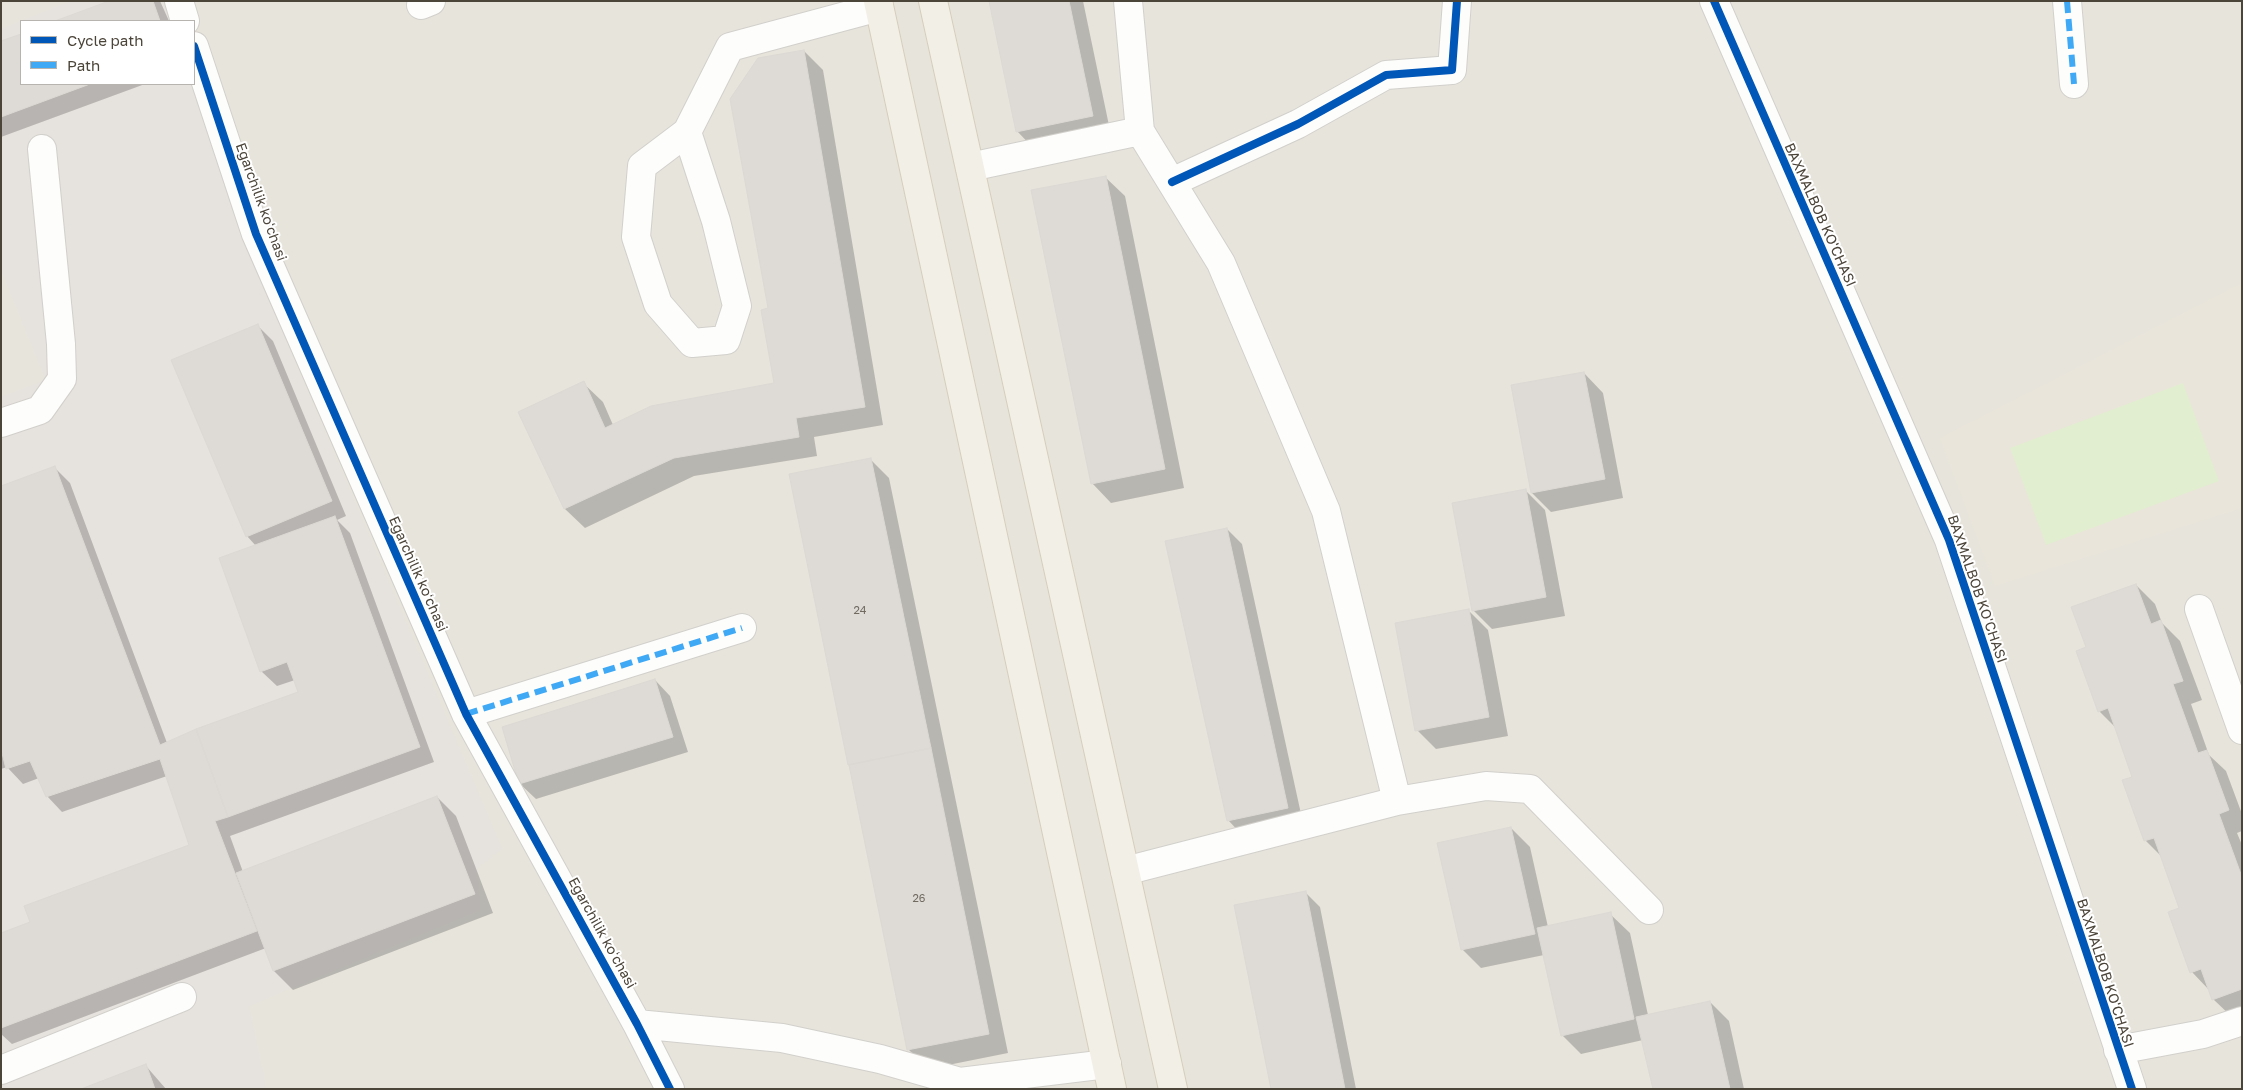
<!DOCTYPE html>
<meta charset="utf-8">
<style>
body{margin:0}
#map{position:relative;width:2243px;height:1090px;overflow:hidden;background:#f4f2ee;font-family:"Golos Text",sans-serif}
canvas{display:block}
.frame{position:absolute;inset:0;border:2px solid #4b4439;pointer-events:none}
.legend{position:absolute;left:20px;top:20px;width:175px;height:65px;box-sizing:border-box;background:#fff;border:1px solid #b7b4b0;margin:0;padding:6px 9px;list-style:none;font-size:15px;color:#4b4439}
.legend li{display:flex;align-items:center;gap:10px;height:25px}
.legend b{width:25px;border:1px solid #b7b4b0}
</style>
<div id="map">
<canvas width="2243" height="1090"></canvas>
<div class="frame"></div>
<ul class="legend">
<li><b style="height:6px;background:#0057b8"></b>Cycle path</li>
<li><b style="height:6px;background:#3fa9f5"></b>Path</li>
</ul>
</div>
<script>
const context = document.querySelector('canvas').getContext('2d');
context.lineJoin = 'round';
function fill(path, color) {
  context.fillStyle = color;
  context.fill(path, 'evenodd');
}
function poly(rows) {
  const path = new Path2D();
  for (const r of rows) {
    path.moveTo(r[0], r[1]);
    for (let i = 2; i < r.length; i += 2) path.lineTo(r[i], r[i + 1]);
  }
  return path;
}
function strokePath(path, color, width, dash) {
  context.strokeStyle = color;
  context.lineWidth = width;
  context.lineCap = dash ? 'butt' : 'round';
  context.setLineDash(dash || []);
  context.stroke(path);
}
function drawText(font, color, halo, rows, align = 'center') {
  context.font = font + ' "Golos Text",sans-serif';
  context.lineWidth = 4;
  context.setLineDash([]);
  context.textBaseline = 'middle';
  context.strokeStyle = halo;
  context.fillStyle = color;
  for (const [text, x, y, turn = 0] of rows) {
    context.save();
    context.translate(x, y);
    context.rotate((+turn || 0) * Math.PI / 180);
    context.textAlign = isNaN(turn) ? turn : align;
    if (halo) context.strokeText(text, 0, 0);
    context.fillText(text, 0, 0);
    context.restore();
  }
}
const residential = poly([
 [1,1,2242,1,2242,1089,1,1089],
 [21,21,194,21,194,84,21,84]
]);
const industrial = poly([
 [71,1,165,1,171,21,21,21,21,84,191,84,204,125,270,303,502,849,477,868,480,910,249,1006,266,1089,1,1089,1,397,46,380,1,269,1,29]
]);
const education = poly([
 [2242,283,2242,508,1995,586,1940,438]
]);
const green = poly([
 [2183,383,2219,481,2046,545,2010,448]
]);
const shadow = poly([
 [112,1,160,1,169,21,59,21],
 [990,1,1083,1,1111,135,1036,151,1017,131],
 [21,35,21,84,145,84,1,137,1,43],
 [804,51,823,70,883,425,814,437,817,456,694,476,585,528,565,509,520,413,583,383,603,402,613,425,776,384,769,309],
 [1105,177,1125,196,1184,488,1111,503,1092,483],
 [258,326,273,341,346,516,337,520,350,533,434,762,230,836,243,872,437,797,456,816,493,913,293,990,274,971,266,948,12,1044,1,1034,1,934,31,922,191,846,167,776,62,812,47,796,39,778,23,784,7,767,1,769,1,487,55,468,70,483,167,743,299,692,295,680,277,686,261,671,256,546,247,536],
 [1584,373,1603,393,1623,498,1551,512,1532,493],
 [870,459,889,478,1008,1053,928,1069,909,1050,790,475],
 [1526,491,1545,510,1565,616,1492,629,1473,610],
 [1227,529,1242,544,1303,823,1243,836,1228,820],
 [2136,585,2155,604,2162,623,2180,641,2202,700,2191,704,2209,755,2226,771,2242,814,2242,831,2237,833,2242,845,2242,1015,2233,1018,2213,999,2210,991,2192,972,2181,909,2163,858,2145,840,2134,777,2116,728,2099,711,2087,648],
 [1469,611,1488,630,1508,736,1436,749,1417,730],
 [655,680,670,696,688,752,536,799,520,784,503,728],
 [1511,828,1530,847,1548,927,1610,914,1630,933,1648,1015,1710,1002,1729,1021,1744,1089,1654,1089,1643,1040,1581,1054,1562,1035,1544,955,1481,968,1462,949],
 [1305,892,1320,907,1356,1089,1272,1089],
 [146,1066,166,1089,84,1089]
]);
const building = poly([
 [109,1,153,1,160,21,55,21,109,1],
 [989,1,1069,1,1093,116,1016,132,989,1],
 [21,34,21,84,90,84,1,117,1,41,21,34],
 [804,50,865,407,796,418,799,437,674,458,564,509,518,412,584,381,605,428,651,406,774,383,761,310,768,308,730,99,758,58,804,50],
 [1106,176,1165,469,1091,484,1031,190,1106,176],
 [258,324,332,501,246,537,171,360,258,324],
 [1584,372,1605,479,1531,493,1511,385,1584,372],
 [871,458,931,748,848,765,789,474,871,458],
 [55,466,160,745,196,729,228,817,215,821,257,931,1,1028,1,933,30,922,24,906,189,845,160,759,46,797,30,761,6,769,1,749,1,486,55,466],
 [1526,489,1546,597,1472,611,1452,503,1526,489],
 [335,516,420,747,228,817,196,729,298,692,287,662,260,672,219,558,335,516],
 [1227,528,1288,808,1227,821,1165,541,1227,528],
 [2136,584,2151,624,2161,620,2183,681,2173,684,2198,753,2207,750,2229,810,2219,814,2242,877,2242,989,2212,1000,2201,969,2190,973,2168,912,2179,908,2154,838,2144,841,2122,780,2132,777,2108,708,2098,712,2076,651,2086,647,2071,607,2136,584],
 [1469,609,1489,717,1415,731,1395,623,1469,609],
 [655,679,673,737,519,784,502,727,655,679],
 [931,748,989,1034,907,1050,849,765,931,748],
 [437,796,475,894,273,971,236,873,437,796],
 [1511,827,1535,934,1461,950,1437,843,1511,827],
 [1306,891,1345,1089,1271,1089,1234,905,1306,891],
 [1611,912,1634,1019,1561,1036,1537,928,1611,912],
 [1710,1001,1730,1089,1653,1089,1636,1017,1710,1001],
 [146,1064,155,1089,81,1089,146,1064]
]);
const minor = poly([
 [179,1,185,21],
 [1128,1,1140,131,1221,263,1326,511,1397,801],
 [1714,1,1949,540,2132,1089],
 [2067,1,2074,84],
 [421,5,431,1],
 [194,46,256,234,466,714,637,1024,670,1089],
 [687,132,716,221,737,306,726,340,692,343,658,304,636,237,642,166,687,132,730,47,879,7],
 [970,167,1140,131],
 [1172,182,1298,124,1386,75,1452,70,1457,1],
 [1,423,40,410,62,379,61,344,42,149],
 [2199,609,2242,730],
 [466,714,742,628],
 [1125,871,1397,801,1486,786,1530,789,1649,910],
 [637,1024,782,1038,880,1059,960,1082,1107,1064],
 [2118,1050,2203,1034,2242,1021],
 [1,1070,182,997]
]);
const major = poly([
 [878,1,1112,1089],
 [933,1,1173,1089]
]);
const quiet = poly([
 [2067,1,2074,84],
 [466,714,742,628]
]);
const cycleway = poly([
 [1714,1,1949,540,2132,1089],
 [194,46,256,234,466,714,637,1024,670,1089],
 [1172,182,1298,124,1386,75,1452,70,1457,1]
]);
const numberNames = [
 ["24",860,611],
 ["26",919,899]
];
const streetNames = [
 ["Egarchilik koʻchasi",261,202,70],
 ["BAXMALBOB KO'CHASI",1820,215,66],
 ["Egarchilik koʻchasi",418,574,66],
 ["BAXMALBOB KO'CHASI",1977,589,71],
 ["Egarchilik koʻchasi",602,933,61],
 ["BAXMALBOB KO'CHASI",2105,973,72]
];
fill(residential, '#e7e4dc');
fill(industrial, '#e6e2de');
fill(education, '#eae5da');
fill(green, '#e1eecf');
fill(shadow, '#0003');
fill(building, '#dedbd6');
strokePath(building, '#dcd9d4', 1);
strokePath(minor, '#d2d0cb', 30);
strokePath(major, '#d6cebb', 30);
strokePath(minor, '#fdfdfc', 28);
strokePath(major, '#f2efe6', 28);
strokePath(quiet, '#3fa9f5', 6, [12, 6]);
strokePath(cycleway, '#0057b8', 8);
drawText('11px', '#706a61', null, numberNames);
drawText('14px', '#4b4439', '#fff', streetNames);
</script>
